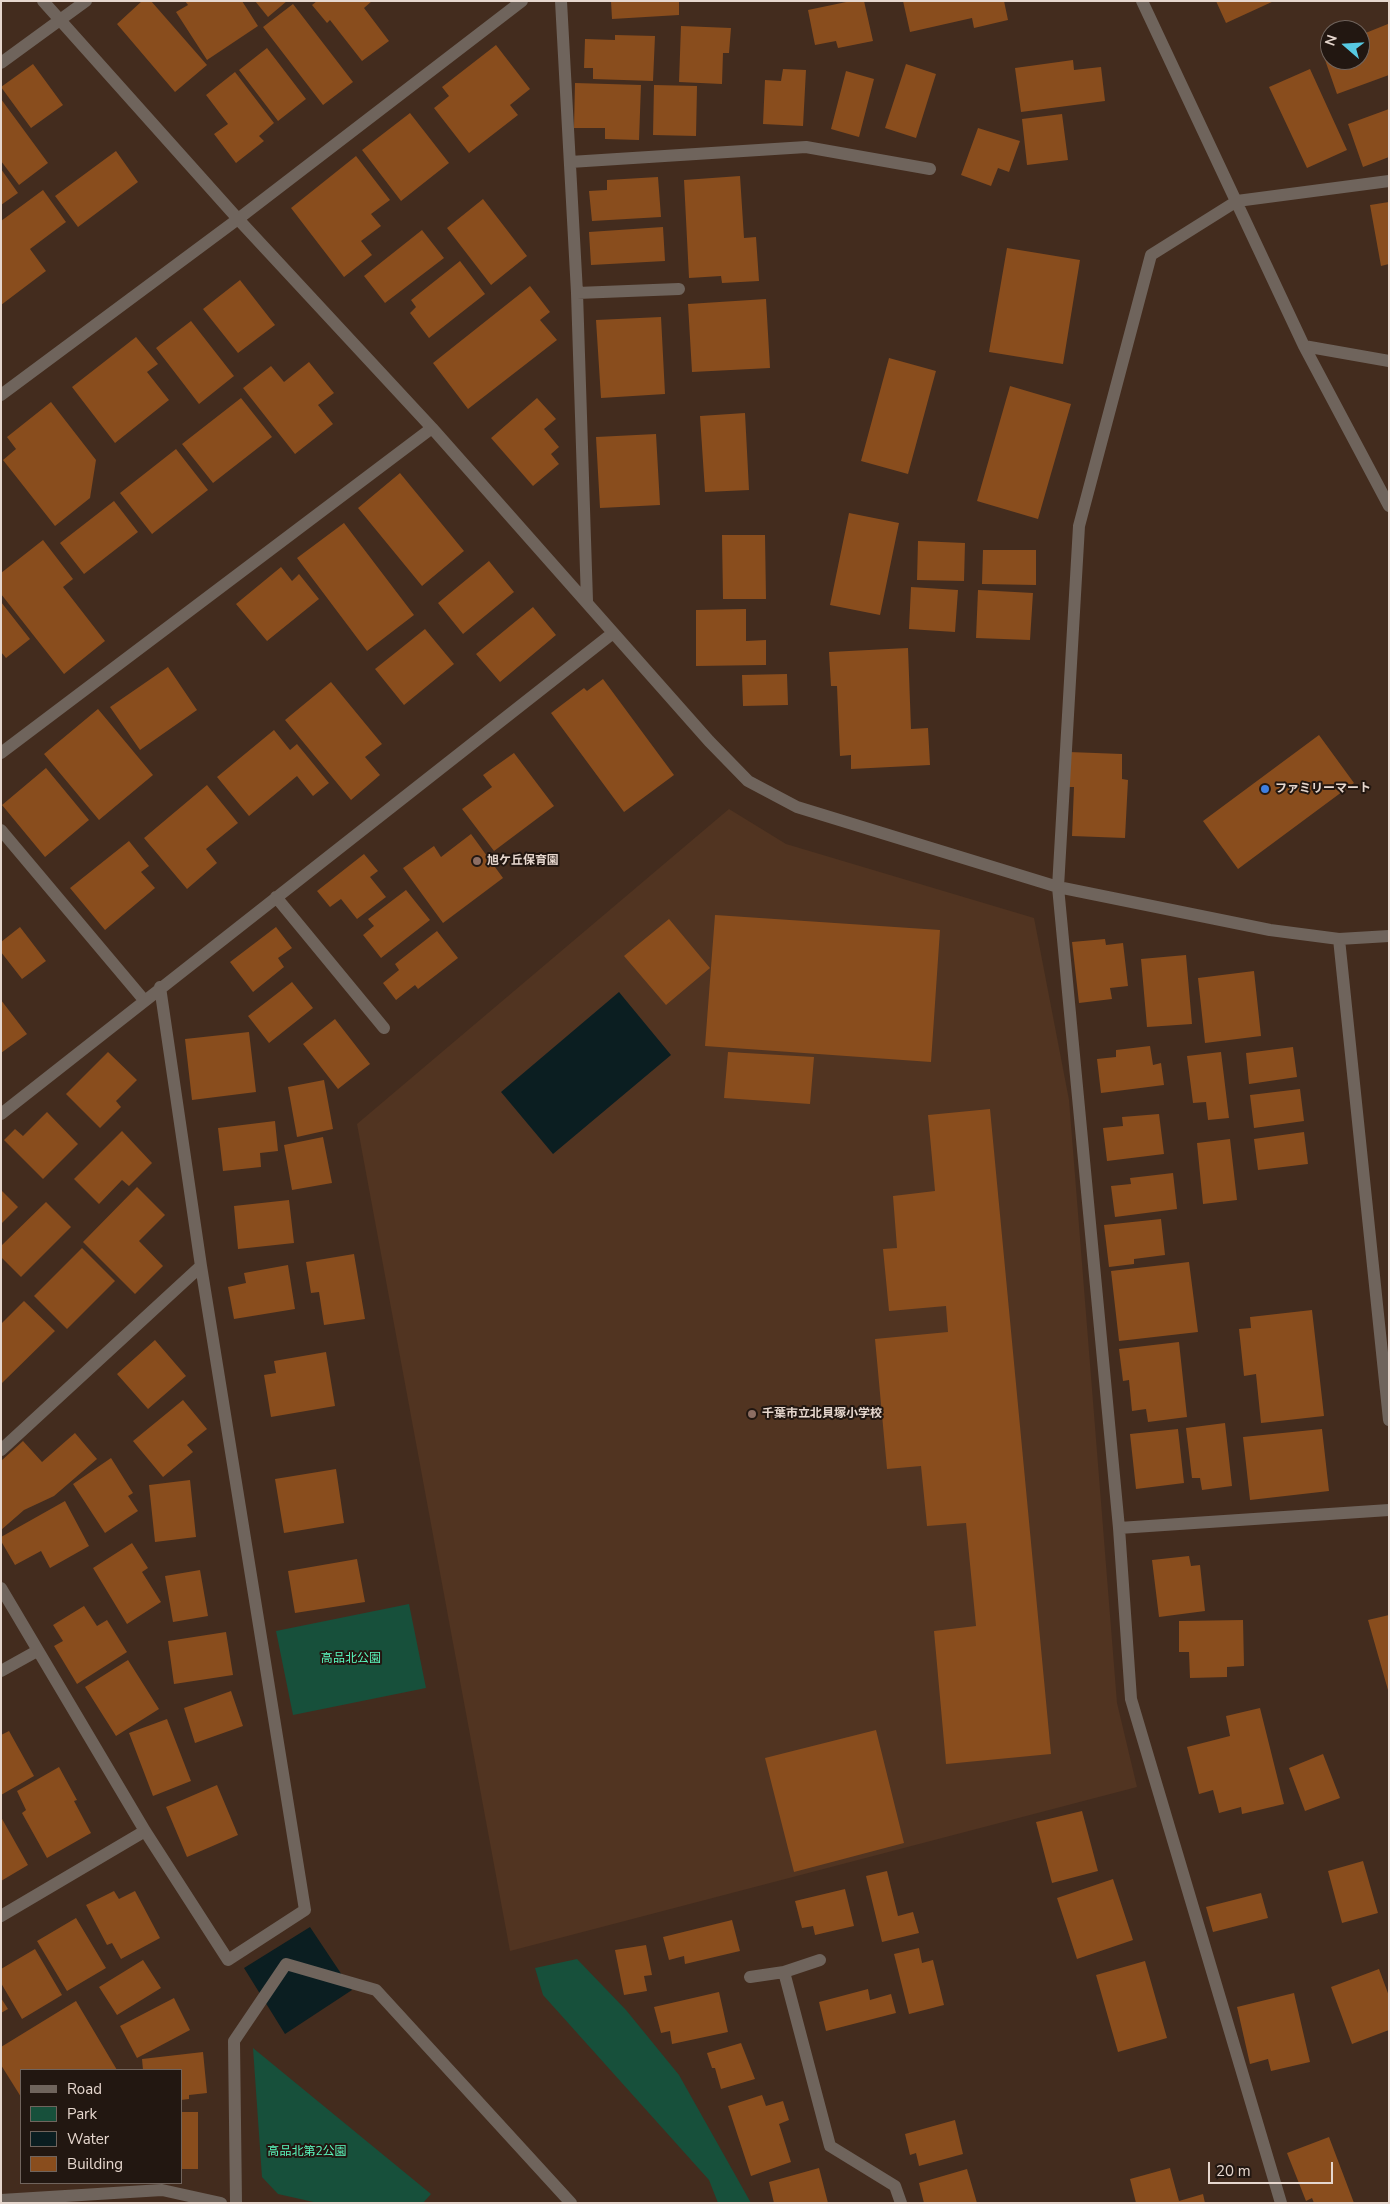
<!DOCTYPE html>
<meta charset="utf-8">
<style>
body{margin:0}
#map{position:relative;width:1390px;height:2204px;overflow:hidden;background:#432c1e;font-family:"Nunito Sans",sans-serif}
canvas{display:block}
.frame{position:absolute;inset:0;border:2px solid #e6d7ce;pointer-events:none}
.legend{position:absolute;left:20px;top:2069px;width:162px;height:115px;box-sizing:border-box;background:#221711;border:1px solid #70645d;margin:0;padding:6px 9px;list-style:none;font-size:15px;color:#e6d7ce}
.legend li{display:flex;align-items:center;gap:10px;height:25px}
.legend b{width:25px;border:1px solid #70645d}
.north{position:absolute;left:1320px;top:20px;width:50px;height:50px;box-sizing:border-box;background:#221711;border:1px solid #70645d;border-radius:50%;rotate:289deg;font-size:14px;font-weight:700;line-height:20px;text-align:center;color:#e6d7ce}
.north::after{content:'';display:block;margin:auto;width:18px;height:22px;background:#57c9e2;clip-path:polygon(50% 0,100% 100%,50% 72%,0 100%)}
.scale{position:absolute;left:1208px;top:2162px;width:125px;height:22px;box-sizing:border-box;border:2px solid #e6d7ce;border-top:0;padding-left:6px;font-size:15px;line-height:18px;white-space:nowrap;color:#e6d7ce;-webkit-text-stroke:4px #221711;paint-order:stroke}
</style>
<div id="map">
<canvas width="1390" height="2204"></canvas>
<div class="frame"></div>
<ul class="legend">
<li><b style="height:6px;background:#6f645c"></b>Road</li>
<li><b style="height:14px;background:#17503b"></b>Park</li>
<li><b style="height:14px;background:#0b1e21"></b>Water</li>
<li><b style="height:14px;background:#894d1d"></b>Building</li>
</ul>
<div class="north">N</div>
<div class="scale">20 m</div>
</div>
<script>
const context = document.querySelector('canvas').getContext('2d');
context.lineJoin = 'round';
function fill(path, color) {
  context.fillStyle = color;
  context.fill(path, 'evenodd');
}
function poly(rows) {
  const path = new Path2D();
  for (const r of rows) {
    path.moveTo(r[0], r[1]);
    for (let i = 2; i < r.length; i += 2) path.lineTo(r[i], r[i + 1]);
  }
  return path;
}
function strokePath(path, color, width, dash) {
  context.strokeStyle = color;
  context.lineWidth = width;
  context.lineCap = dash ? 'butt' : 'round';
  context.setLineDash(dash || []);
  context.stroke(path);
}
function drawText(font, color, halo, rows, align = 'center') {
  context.font = font + ' "Nunito Sans","Noto Sans JP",sans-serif';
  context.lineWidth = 4;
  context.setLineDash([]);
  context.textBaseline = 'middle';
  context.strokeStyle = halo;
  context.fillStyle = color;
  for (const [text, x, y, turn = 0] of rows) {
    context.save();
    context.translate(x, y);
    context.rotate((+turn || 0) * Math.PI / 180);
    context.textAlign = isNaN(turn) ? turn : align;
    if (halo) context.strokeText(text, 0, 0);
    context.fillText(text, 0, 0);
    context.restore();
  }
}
const built = poly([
 [729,809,786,844,1034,918,1069,1100,1117,1703,1137,1787,510,1951,357,1124]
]);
const green = poly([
 [409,1604,426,1688,293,1715,276,1631],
 [577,1959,626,2010,679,2075,751,2203,718,2203,709,2180,543,1995,535,1968],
 [253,2048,431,2194,423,2203,318,2203,278,2194,262,2177]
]);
const water = poly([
 [619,992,671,1055,553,1154,501,1092],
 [310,1927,352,1990,285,2034,244,1968]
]);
const building = poly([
 [142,1,151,1,207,65,175,92,117,24],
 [185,1,242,1,258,26,207,60,176,12,188,5],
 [255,1,287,1,268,17],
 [317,1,372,1,364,8,389,41,362,61,330,20,327,23,312,5],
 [611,1,679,1,679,15,612,19],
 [851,1,864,1,873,41,838,48,836,41,815,45,808,10],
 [903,1,1004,1,1008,20,974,28,972,18,910,32],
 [1216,1,1274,1,1226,23],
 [293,4,353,82,323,105,263,27],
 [1388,24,1389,75,1337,94,1324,57,1330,55,1330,60,1360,60,1360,44,1366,41,1363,34],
 [681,26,731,28,729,53,723,53,722,84,679,82],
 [615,35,655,36,653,81,593,79,593,68,584,68,585,39,615,40],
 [496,45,530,89,510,105,518,115,469,153,434,108,449,96,442,87],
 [267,48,306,99,278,121,239,70],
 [1073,60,1074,70,1101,67,1105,101,1021,112,1015,68],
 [33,64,63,105,31,128,1,87],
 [906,64,936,74,916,138,885,128],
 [783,69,806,70,803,126,763,124,765,80,781,81],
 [1310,69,1347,150,1307,168,1269,87],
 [846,71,874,79,859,137,831,129],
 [235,72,274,123,259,136,264,141,236,163,214,134,228,124,206,95],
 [575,83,641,85,639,140,605,139,605,128,574,128],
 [654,85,697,86,696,136,653,135],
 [1,99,48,163,19,185,1,161],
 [1389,109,1389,157,1363,167,1348,124],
 [410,113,449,163,401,201,362,150],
 [1062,114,1068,160,1027,165,1022,119],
 [978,128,1020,141,1009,172,998,168,991,186,961,175],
 [116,151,138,182,78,227,55,196],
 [356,156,390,200,371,214,381,226,361,241,372,255,344,277,291,208],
 [1,169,18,193,1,205],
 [740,176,744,238,756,237,759,281,722,283,721,276,689,278,684,180],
 [658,177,661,217,592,221,589,191,607,190,607,180],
 [43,190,66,222,30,249,46,271,1,305,1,221],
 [483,199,527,256,491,285,447,228],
 [1389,202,1389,264,1381,266,1370,205],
 [663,227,665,261,591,265,589,232],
 [422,230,444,258,385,303,364,276],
 [1007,248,1080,260,1063,364,989,352],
 [460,261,485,294,429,338,410,313,416,307,411,300],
 [240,280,275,325,238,353,203,309],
 [530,286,550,312,540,320,557,340,468,409,433,363],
 [766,299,770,368,692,372,688,304],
 [661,317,665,394,601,398,596,320],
 [191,321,234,376,199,404,156,348],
 [136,337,158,364,147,372,169,400,115,443,72,387],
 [889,358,936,371,908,474,861,461],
 [309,362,334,393,318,405,333,424,295,454,243,388,271,366,284,382],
 [1010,386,1071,404,1038,519,977,501],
 [241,398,272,437,213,483,182,444],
 [537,398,556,419,544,429,559,447,551,454,559,464,533,486,491,438],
 [51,402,96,460,90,498,55,526,3,460,16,449,7,437],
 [745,413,749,490,705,492,700,416],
 [656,434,660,505,600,508,596,437],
 [176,449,208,490,152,534,120,493],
 [400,473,464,551,422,586,358,508],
 [114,501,138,532,84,574,60,543],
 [849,513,899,523,880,615,830,605],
 [344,523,414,615,367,651,297,558],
 [722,535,765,535,766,599,723,599],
 [43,540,73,579,63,587,105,641,64,674,1,594,1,573],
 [918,541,965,543,964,581,917,580],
 [983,550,1036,550,1036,585,982,584],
 [489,561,514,592,463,634,438,603],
 [281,567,292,581,299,574,319,599,267,641,236,604],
 [911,587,958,590,955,632,909,629],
 [978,590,1033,593,1030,640,976,638],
 [1,602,30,639,6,658,1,652],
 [533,607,556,635,500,682,476,654],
 [746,609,746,641,766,640,766,665,696,666,696,610],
 [425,629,454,664,404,705,375,669],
 [908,648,911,729,928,728,930,765,851,769,851,755,840,756,837,686,831,686,829,652],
 [168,667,197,710,140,750,110,707],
 [787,674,788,705,743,706,742,675],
 [603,679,674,775,624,812,551,713,584,688,587,691],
 [331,682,382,744,365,757,380,775,351,800,285,720],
 [98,709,153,775,99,820,44,754],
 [274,730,290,750,297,744,329,783,313,796,297,776,249,816,217,777],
 [1319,735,1354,783,1238,869,1203,821],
 [1069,752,1122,754,1122,779,1128,780,1125,838,1072,836,1074,787,1068,787],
 [514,753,554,806,494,851,462,809,492,787,483,775],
 [46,768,89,820,45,857,2,805],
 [207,785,238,823,206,849,217,863,187,889,144,838],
 [471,834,503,878,443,923,403,868,434,846,441,857],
 [129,841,149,866,141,872,155,888,105,930,70,888],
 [364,854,378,871,370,877,386,897,357,919,341,899,330,907,317,891],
 [406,890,430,920,381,958,363,935,374,926,368,919],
 [715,915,940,930,931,1062,705,1046],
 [669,919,710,968,666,1005,624,956],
 [20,927,46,961,22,979,1,952,1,942],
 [276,927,292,948,278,958,284,967,253,992,230,962],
 [437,931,458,958,418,989,415,985,396,1000,383,983,399,970,395,964],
 [1105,939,1106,945,1123,943,1128,986,1110,988,1112,999,1079,1003,1072,942],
 [1186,955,1192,1024,1147,1027,1141,959],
 [1254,971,1261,1036,1205,1043,1198,978],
 [292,982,313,1008,269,1043,248,1016],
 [1,1000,27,1034,1,1053],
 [335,1019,370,1064,338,1089,303,1044],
 [249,1032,256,1092,192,1100,185,1039],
 [1150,1046,1153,1065,1161,1063,1164,1085,1101,1093,1097,1059,1116,1057,1116,1050],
 [1293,1047,1297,1077,1249,1084,1246,1053],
 [108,1052,137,1080,116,1101,121,1107,100,1128,66,1094],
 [728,1052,814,1057,810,1104,724,1098],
 [1221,1052,1229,1118,1208,1120,1206,1102,1193,1103,1187,1056],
 [324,1080,333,1129,297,1137,288,1087],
 [1300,1089,1304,1121,1254,1128,1250,1095],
 [990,1109,1051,1754,946,1764,934,1631,976,1626,966,1523,927,1526,921,1466,887,1469,875,1339,948,1332,946,1306,889,1311,883,1249,897,1248,893,1196,935,1191,928,1115],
 [47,1112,78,1144,43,1179,4,1140,15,1129,23,1136],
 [1159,1114,1164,1154,1107,1161,1103,1128,1123,1126,1122,1117],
 [275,1121,278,1151,260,1153,261,1167,223,1171,218,1128],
 [122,1131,152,1163,129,1186,122,1180,99,1204,74,1179],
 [1304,1132,1308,1164,1258,1170,1254,1139],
 [323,1137,332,1183,292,1190,284,1145],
 [1230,1139,1237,1200,1203,1204,1197,1143],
 [1173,1173,1177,1209,1115,1217,1111,1186,1131,1184,1130,1178],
 [137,1187,165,1215,139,1241,163,1266,135,1294,83,1242],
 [1,1190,18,1207,1,1224],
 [289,1200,294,1243,238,1249,234,1206],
 [46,1202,71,1227,21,1277,1,1257,1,1246],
 [1161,1219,1165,1255,1134,1259,1134,1264,1109,1267,1104,1225],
 [82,1248,115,1281,67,1329,34,1296],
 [354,1254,365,1319,324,1325,319,1292,311,1293,306,1262],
 [1189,1262,1198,1332,1119,1341,1111,1271],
 [288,1265,295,1309,234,1319,228,1287,246,1283,244,1273],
 [24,1301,55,1331,1,1384,1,1324],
 [1312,1310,1324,1416,1261,1423,1256,1374,1244,1376,1239,1329,1251,1328,1250,1317],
 [155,1340,186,1376,148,1409,117,1374],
 [1179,1342,1187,1417,1148,1422,1146,1409,1132,1411,1129,1380,1123,1381,1119,1349],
 [326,1352,335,1406,271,1417,264,1375,276,1373,274,1361],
 [183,1400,207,1429,187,1445,193,1452,163,1477,133,1441],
 [1225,1423,1232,1486,1202,1490,1200,1478,1192,1478,1186,1428],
 [1178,1429,1184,1483,1136,1489,1130,1434],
 [1322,1429,1329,1491,1250,1500,1243,1437],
 [75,1433,97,1459,54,1496,24,1510,1,1530,1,1461,23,1441,42,1462],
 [111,1458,133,1493,128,1496,138,1511,105,1533,73,1484],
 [336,1469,344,1523,284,1533,275,1479],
 [190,1480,196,1537,155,1542,149,1485],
 [65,1501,89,1546,50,1568,41,1551,15,1565,1,1541,1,1537],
 [132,1543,148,1568,142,1572,161,1602,127,1624,93,1568],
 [1189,1556,1191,1566,1200,1565,1205,1611,1159,1617,1152,1560],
 [357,1559,365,1602,295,1613,288,1571],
 [200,1570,208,1616,173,1622,165,1576],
 [84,1606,97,1626,107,1620,127,1652,77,1684,54,1646,63,1641,53,1625],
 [1389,1615,1389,1690,1388,1690,1368,1620],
 [1243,1620,1244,1666,1227,1667,1227,1677,1190,1678,1189,1652,1179,1652,1179,1621],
 [226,1632,233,1675,174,1684,168,1641],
 [128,1660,159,1709,116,1736,85,1687],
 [231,1691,243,1726,195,1743,184,1708],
 [1260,1708,1284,1804,1242,1814,1241,1807,1219,1813,1213,1790,1199,1794,1187,1747,1230,1736,1226,1716],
 [167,1719,191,1781,153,1796,129,1733],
 [876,1730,904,1843,794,1872,765,1758],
 [9,1731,34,1776,1,1795,1,1735],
 [1323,1754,1340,1798,1305,1811,1289,1768],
 [59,1767,77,1800,74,1801,91,1833,47,1858,22,1813,26,1810,17,1791],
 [217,1785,238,1835,187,1857,166,1807],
 [1082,1811,1098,1871,1052,1883,1036,1822],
 [1,1817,28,1865,1,1881],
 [1363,1861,1378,1913,1342,1923,1328,1871],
 [887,1871,898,1916,913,1912,919,1933,882,1942,866,1876],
 [1113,1879,1133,1940,1077,1959,1057,1898],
 [845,1889,854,1926,815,1935,813,1926,802,1928,795,1901],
 [114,1891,119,1899,135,1891,160,1938,121,1959,112,1943,107,1945,86,1905],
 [1261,1893,1268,1918,1213,1932,1206,1907],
 [76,1918,106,1968,67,1991,37,1941],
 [732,1920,740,1951,685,1964,684,1956,669,1960,663,1937],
 [646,1945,652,1975,644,1976,647,1991,624,1995,615,1950],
 [919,1948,922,1963,933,1960,944,2005,909,2014,894,1954],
 [35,1949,62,1995,22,2019,1,1983,1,1969],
 [143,1960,161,1988,117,2015,99,1987],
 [1145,1961,1167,2038,1118,2052,1096,1975],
 [1379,1969,1389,1996,1389,2030,1352,2044,1331,1987],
 [868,1989,870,2000,891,1994,896,2013,826,2031,819,2002],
 [719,1992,728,2032,672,2044,670,2031,661,2033,654,2007],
 [1294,1993,1310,2062,1271,2071,1268,2059,1250,2064,1237,2007],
 [1,1998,8,2009,1,2013],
 [174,1998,190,2030,137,2058,120,2026],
 [76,2001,117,2070,21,2070,21,2097,1,2065,1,2047],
 [741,2043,755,2079,721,2089,715,2068,712,2068,707,2053],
 [203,2052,207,2093,189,2095,189,2099,181,2100,181,2070,143,2070,142,2059],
 [762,2095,766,2106,783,2101,789,2120,779,2124,791,2162,751,2176,728,2106],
 [181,2112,198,2112,198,2169,181,2169],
 [955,2120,963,2154,919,2166,916,2153,910,2155,905,2134],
 [1329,2137,1354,2203,1314,2203,1312,2198,1306,2201,1287,2153],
 [819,2168,828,2203,774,2203,769,2182],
 [1170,2168,1179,2201,1203,2194,1205,2203,1136,2203,1130,2179],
 [967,2169,977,2203,924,2203,919,2183]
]);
const minor = poly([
 [43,1,238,219,432,428,709,741,748,781,797,807,1058,887,1270,930,1339,939,1389,936],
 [561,1,577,293,587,601],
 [1142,1,1304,346,1389,506],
 [1,63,86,1],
 [570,162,806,147,930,169],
 [577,293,679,289],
 [1304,346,1389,361],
 [1,395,238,219,522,1],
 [1,753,432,428],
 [1,830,144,1000],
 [276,897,384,1028],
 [1339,939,1389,1420],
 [1,1114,613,633],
 [1,1450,201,1266],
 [1119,1528,1389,1510],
 [1,1588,145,1831,228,1960,305,1910,201,1266,160,987],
 [1,1671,37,1651],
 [1,1916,145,1831],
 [784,1972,820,1960],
 [750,1977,784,1972,830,2146,895,2186,901,2203],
 [1,2200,162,2190,221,2203],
 [236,2203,234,2041,286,1964,376,1990,571,2203],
 [1281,2203,1131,1699,1119,1528,1058,887,1079,526,1151,255,1237,201,1389,181]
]);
const markers = [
 [1265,789,5,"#3f7fe0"],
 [477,861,5,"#8d6e63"],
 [752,1414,5,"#8d6e63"]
];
const poiNames = [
 ["ファミリーマート",1275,789],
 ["旭ケ丘保育園",487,861],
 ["千葉市立北貝塚小学校",762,1414]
];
const parkNames = [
 ["高品北公園",351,1659],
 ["高品北第2公園",307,2152]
];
fill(built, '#513421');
fill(green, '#17503b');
fill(water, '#0b1e21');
fill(building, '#894d1d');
strokePath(minor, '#6f645c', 12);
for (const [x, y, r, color] of markers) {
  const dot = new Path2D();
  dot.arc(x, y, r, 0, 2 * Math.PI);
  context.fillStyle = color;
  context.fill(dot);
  strokePath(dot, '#221711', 2);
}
drawText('bold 12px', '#e6d7ce', '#221711', poiNames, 'left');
drawText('12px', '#5bf9bf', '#221711', parkNames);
</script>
